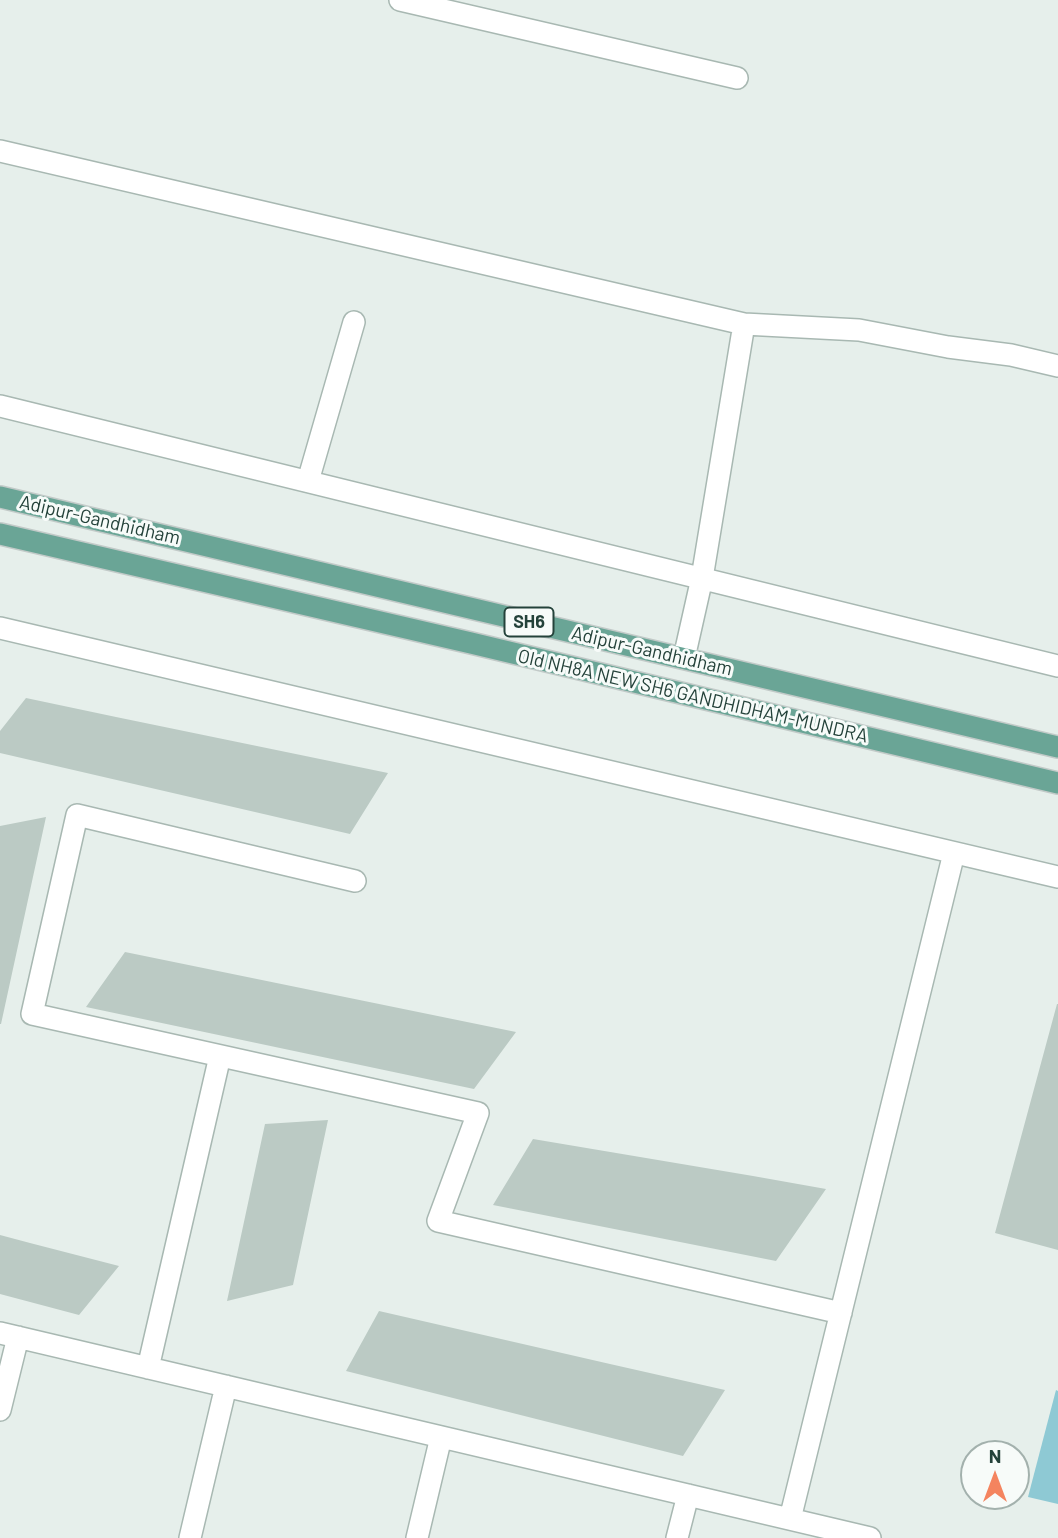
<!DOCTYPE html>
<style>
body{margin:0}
#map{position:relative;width:1058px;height:1538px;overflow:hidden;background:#e6efeb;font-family:Barlow,sans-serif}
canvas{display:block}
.north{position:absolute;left:960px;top:1440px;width:70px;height:70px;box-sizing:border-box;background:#f7fbf9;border:2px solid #a3b1ad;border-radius:50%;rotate:0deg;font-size:19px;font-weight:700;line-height:28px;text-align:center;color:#24423a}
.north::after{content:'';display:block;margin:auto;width:24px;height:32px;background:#f4845f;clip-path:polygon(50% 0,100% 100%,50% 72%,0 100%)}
</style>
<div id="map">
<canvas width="1058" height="1538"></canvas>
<div class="north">N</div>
</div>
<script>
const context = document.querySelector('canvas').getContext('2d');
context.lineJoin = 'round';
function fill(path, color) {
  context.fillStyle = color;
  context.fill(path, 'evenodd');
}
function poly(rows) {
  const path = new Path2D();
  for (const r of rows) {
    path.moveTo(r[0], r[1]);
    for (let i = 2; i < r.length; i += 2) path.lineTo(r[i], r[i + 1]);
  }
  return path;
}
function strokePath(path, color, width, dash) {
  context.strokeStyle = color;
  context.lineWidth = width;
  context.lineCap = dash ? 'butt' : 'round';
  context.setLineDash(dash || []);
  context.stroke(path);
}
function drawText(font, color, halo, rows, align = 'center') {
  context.font = font + ' Barlow,sans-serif';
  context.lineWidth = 6;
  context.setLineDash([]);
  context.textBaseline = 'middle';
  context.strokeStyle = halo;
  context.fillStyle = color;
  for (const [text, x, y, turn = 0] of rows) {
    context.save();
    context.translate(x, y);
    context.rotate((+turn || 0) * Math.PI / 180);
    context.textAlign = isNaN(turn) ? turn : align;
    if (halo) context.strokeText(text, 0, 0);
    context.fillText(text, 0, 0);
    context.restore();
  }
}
const water = poly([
 [1056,1390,1058,1391,1058,1504,1028,1497]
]);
const building = poly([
 [26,698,116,717,388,773,350,834,0,753,0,731],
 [46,817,1,1024,0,1024,0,826],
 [125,952,467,1022,516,1032,474,1089,86,1007],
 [1057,1004,1058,1004,1058,1250,995,1233],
 [328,1120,293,1285,227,1301,265,1124],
 [533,1139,753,1176,826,1189,776,1261,493,1205],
 [0,1235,30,1243,119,1266,79,1315,0,1294],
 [379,1311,610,1364,725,1390,683,1456,346,1371]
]);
const minor = poly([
 [400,0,737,78],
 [0,151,744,324],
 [0,406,1058,666],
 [308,481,354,322],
 [0,628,1058,877],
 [684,658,702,578,744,324,859,330,948,347,1011,355,1058,366],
 [355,881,77,815,32,1014,478,1113,438,1221,841,1313],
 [0,1333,870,1538],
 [148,1368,220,1056],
 [0,1410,18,1337],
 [790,1519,954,853],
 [190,1538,226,1386],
 [417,1538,441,1437],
 [677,1538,688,1495]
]);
const major = poly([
 [0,497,1058,747],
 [0,534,471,643,1058,783]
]);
const shields = [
 [529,622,49]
];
const shieldNames = [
 ["SH6",529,622]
];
const streetNames = [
 ["Adipur-Gandhidham",100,520,13],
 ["Adipur-Gandhidham",652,651,13],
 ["Old NH8A NEW SH6 GANDHIDHAM-MUNDRA",693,696,13]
];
fill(water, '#8ec9d4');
fill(building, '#bbcac4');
strokePath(minor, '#a8b8b2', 24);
strokePath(major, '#c2cac8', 24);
strokePath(minor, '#fff', 21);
strokePath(major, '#6aa596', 21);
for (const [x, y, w] of shields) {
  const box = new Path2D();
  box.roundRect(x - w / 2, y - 14.5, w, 29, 5);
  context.fillStyle = '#f7fbf9';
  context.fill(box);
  strokePath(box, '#24423a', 2);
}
drawText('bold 18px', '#24423a', null, shieldNames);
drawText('19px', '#24423a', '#f7fbf9', streetNames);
</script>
